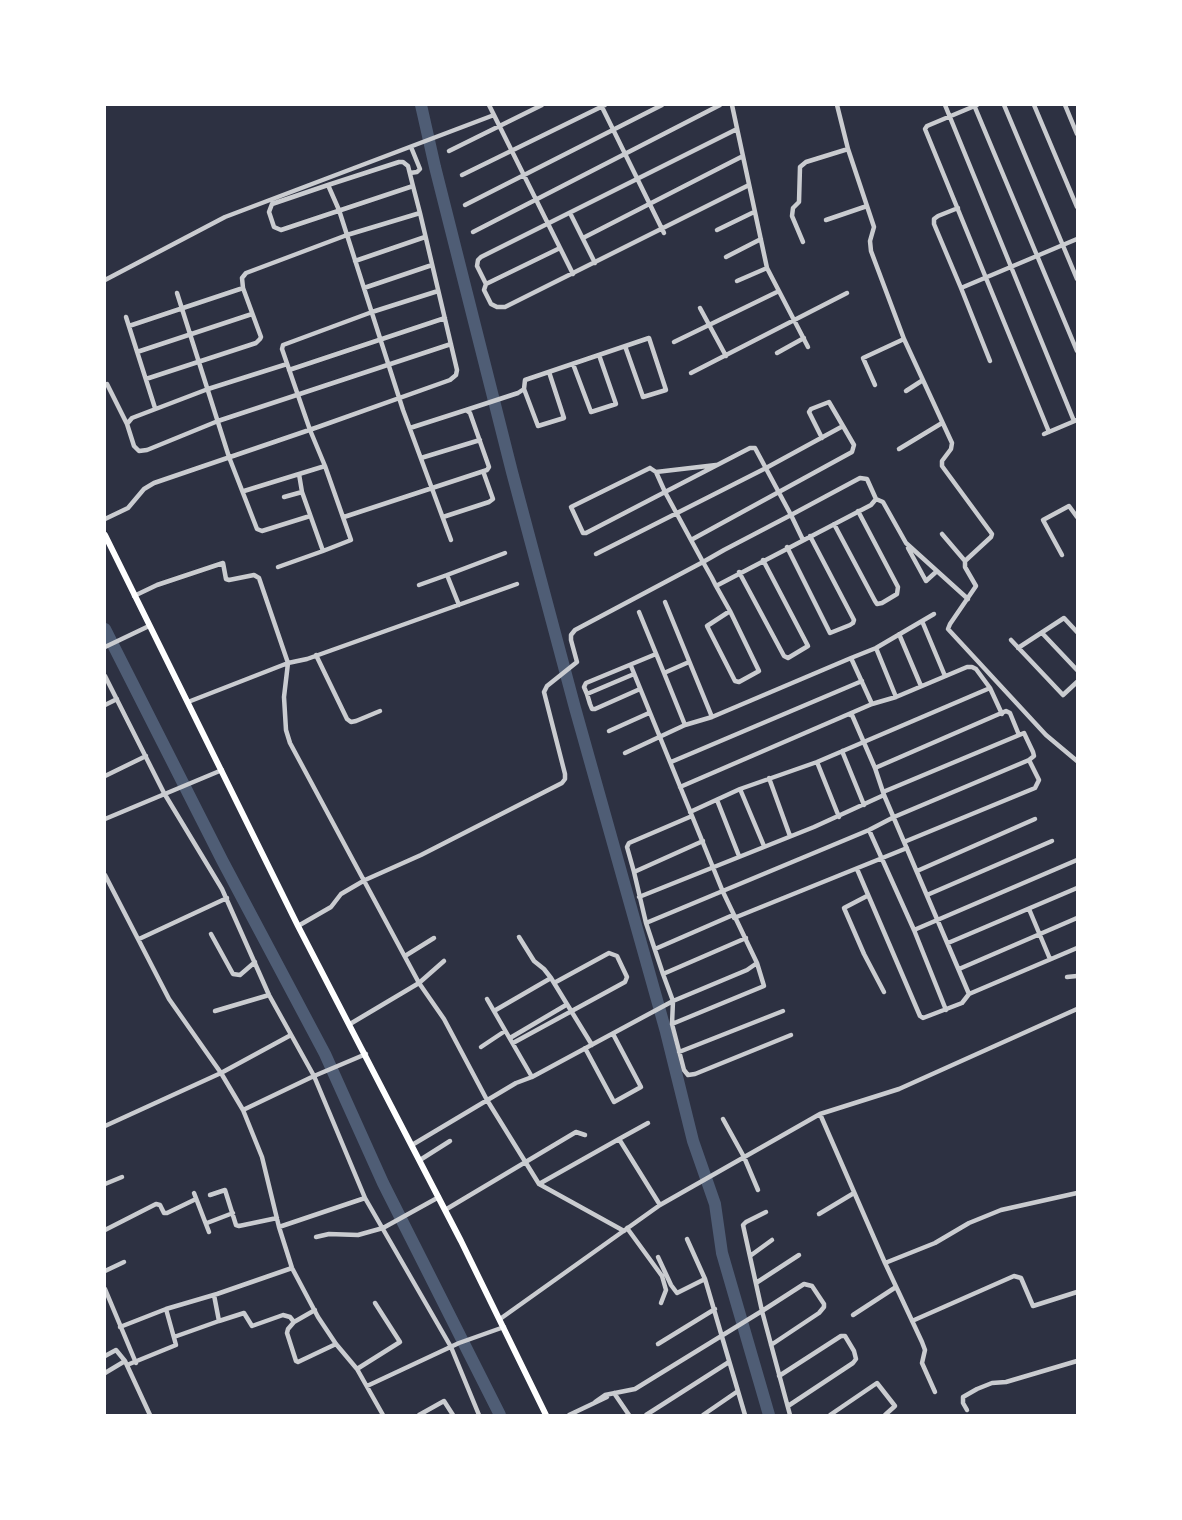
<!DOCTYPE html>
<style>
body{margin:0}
#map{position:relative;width:1182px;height:1520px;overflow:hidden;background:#2d3142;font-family:Barlow,sans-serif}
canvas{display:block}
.frame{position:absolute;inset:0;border:106px solid #fff;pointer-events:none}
</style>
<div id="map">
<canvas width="1182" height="1520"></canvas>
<div class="frame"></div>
</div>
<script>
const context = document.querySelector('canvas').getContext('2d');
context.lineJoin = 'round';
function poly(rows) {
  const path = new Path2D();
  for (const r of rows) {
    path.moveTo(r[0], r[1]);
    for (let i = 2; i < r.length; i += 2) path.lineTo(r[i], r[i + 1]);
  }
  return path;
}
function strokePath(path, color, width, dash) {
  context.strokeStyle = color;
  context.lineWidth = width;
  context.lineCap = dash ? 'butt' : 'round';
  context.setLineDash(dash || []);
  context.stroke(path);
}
const river = poly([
 [421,105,435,167,512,472,575,708,666,1032,693,1141,715,1204,722,1253,769,1415],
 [105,629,222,860,325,1054,383,1183,500,1415]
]);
const minor = poly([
 [489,105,573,274],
 [601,105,664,233],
 [732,105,767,268,808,347],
 [837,105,848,149,874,227,870,241,871,251,904,339,952,443,951,449,942,461,942,466,992,534,991,537,965,561,965,567,976,586,950,624,948,629,1046,735,1077,761],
 [945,105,1074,421],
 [974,105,1077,351],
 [977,105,927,126,925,129,1049,432],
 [1004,105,1077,279],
 [1034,105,1077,207],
 [1065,105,1077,134],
 [449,151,542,105],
 [410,173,417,172,420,169,411,147],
 [462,175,605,105],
 [328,185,339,210,403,410,451,540],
 [465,205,662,105],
 [958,208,938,216,934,219,934,224,961,288,990,361],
 [570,213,595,263],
 [826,220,867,206],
 [717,230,754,212],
 [473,232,720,105],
 [583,238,743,156],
 [803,242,792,216,793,208,799,202,800,167,806,162,848,149],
 [560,248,486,284,484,290,491,304,497,307,505,307,749,185],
 [726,257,761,239],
 [355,261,425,237],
 [105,280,225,217,494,115],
 [737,281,767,268],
 [486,284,477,266,478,260,481,257,737,129],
 [364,288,432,265],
 [961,288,1077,239],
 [177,293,229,457,257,529,262,531,310,516],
 [700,308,726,356],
 [126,317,155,408],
 [129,326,243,288],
 [674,342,779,291],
 [137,352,252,314],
 [777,353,804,338],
 [287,364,208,389,132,418,127,424,134,446,139,451,147,450,218,421,451,344],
 [573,364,591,412,616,404,599,355],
 [289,370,445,318],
 [691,373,847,293],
 [146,379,256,343,260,339,261,337,243,288,242,278,246,273,347,235,420,213],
 [107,384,127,424],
 [875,385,863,358,904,339],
 [524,389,538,426,564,418,549,372],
 [906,391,923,380],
 [466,410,518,393,524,389,525,380,649,338,666,390,643,397,625,346],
 [1044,434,1077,420],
 [899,449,942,423],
 [421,458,480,440],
 [650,468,656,472,665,492,586,533,583,533,571,507,650,468],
 [656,472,716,465],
 [299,474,302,492,323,551,351,540,325,466,310,430,282,349,283,345,372,312,438,291],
 [244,491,325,466],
 [284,497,302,492],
 [876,499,883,502,906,543,968,599],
 [344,517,487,470,489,467,470,413,466,410,410,428],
 [443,517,489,502,493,499,483,471],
 [105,519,128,508,144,489,154,483,318,427,450,380,456,375,457,370,420,213,413,186,408,166,403,162,399,162,328,185,272,204,269,212,274,227,281,230,413,186],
 [834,524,875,601,877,604,882,603,897,594,898,587,858,511],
 [942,534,965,561],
 [691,540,852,452,854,445,843,426],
 [787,547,830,633,850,625,853,623,854,620,810,536],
 [908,548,926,581,937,571],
 [596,554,766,468,843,426,829,402,811,409,809,412,822,438],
 [1062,555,1043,520,1069,506,1077,517],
 [278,567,323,551],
 [739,572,784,656,788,658,808,646,763,560],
 [419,585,447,575],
 [716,586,730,611,759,671,739,682,735,681,707,626,730,611],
 [134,596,157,585,223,563,226,579,229,580,254,575,259,578,288,663,284,697,286,730,290,743,419,983,444,1019,487,1100,539,1184,624,1231],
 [665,602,712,717],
 [459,605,447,575,505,553],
 [639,612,664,673,689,662],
 [922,621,945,676],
 [1042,633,1077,670],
 [899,634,921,686],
 [1011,640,1063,695,1077,682],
 [105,647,149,626],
 [876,648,896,697],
 [1018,648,1064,618,1077,632],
 [316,655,347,719,351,722,356,721,380,711],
 [851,658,876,648,934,614],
 [664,673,685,725],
 [634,674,587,694,590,704,592,709,595,709,640,689],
 [105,676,164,793,222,889,269,995,314,1076,365,1198,451,1347,479,1415],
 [587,694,584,687,586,683,656,654],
 [188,702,288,663,307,659,517,584],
 [105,705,117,699],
 [850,715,852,715,875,768,884,795,969,994,1077,948],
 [609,731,649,713],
 [842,751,864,805],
 [625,753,685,725,712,717,851,658,872,704],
 [671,762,862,681],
 [817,762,839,817],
 [875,768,1006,711,1010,713,1019,735],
 [105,776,146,756],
 [769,778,790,836],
 [680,787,872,704,896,697,967,667,972,667,976,669,990,688],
 [740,789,764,846],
 [717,800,739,856],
 [690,812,740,789,817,762,990,688,1002,714],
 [105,819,222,770],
 [869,830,914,930,1077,860],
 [703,841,634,872,646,923,663,974,746,938],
 [904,842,1035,788,1039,780,1029,760],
 [857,869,920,1016,923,1018,962,1003,969,994],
 [917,871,1035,819],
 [634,872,627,847,629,843,692,816],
 [105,875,169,999,221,1073,243,1110,262,1157,279,1227,292,1268,318,1317,336,1344,357,1369,383,1415],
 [927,895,1052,841],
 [867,896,844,908,864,954,884,992],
 [639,897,814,827,884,795],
 [1029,909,1050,959],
 [734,918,907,848],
 [646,923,869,830,894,817,1029,760,1034,756,1033,752,1024,733,883,792],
 [298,926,331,907,341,894,365,880,421,855,562,783,565,779,565,774,544,692,547,686,577,662,571,640,571,635,575,630,703,562,724,550,791,515,860,478,867,479,876,499,871,505,716,586,712,578,703,562,691,540,665,492,750,448,755,448,791,515,803,540],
 [914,930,946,1010],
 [211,934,233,974,240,975,255,962],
 [519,937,534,961,544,969,551,978,592,1045],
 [139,939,227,898],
 [948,943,1077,888],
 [655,949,733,915],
 [405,956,434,938],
 [959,969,1077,918],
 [663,974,673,1001,672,1024,684,1070,688,1075,695,1074,791,1035],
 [1067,977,1077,976],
 [487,999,532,1077],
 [215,1011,269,995],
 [494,1011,551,978],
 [350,1024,419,983,444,961],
 [672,1024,764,986,757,963],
 [510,1038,566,1005],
 [513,1043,625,982,627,977,617,956,609,953,554,983],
 [481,1047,505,1031],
 [585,1048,614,1102,641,1087,613,1034],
 [679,1052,783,1011],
 [243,1110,314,1076,366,1054],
 [820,1114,885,1263,922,1342,925,1350,922,1363,935,1392],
 [723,1119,744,1157,758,1190],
 [648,1123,619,1139,660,1205],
 [105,1126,221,1073,291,1035],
 [412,1145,516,1083,532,1077,673,1001,747,970,757,963,723,892,631,666],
 [420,1160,450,1141],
 [105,1184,122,1177],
 [539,1184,619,1139],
 [194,1193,209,1232],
 [210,1195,225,1190,236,1225,239,1226,277,1218],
 [445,1210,576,1132,585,1135],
 [766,1212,746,1222,743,1225,762,1311,804,1284,812,1286,824,1304,824,1307,819,1313,771,1345],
 [819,1214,854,1193],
 [207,1223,233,1213],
 [279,1227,365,1198],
 [627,1228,662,1276,666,1290,661,1303],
 [105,1230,156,1204,160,1205,164,1213,167,1213,196,1199],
 [316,1237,329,1234,358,1235,383,1228,439,1197],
 [687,1239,705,1279,745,1415],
 [750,1256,772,1240],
 [658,1257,671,1285,677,1293,705,1279],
 [885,1263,935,1243,969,1223,1001,1210,1077,1193],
 [105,1271,124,1262],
 [756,1283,799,1255],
 [105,1289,136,1363],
 [315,1310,294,1322,288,1329,287,1333,296,1361,298,1362,336,1344],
 [853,1315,896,1287],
 [500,1319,660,1205,820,1114,899,1089,1077,1009],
 [219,1321,244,1313,252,1326,283,1315,290,1317,294,1322],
 [912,1321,1014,1276,1021,1278,1033,1306,1077,1292],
 [120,1327,166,1309,217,1294,292,1268],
 [174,1337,219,1321,214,1295],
 [658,1344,715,1309],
 [105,1356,116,1350,125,1361,150,1415],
 [127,1365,176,1345,166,1309],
 [357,1369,400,1342,375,1303],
 [105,1373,125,1361],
 [779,1376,841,1336,845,1336,854,1351,856,1359,853,1363,788,1406],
 [367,1386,459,1343,504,1327],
 [614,1393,629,1415],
 [595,1402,605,1395,635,1389,762,1311,790,1415],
 [967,1410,963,1403,963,1397,977,1389,992,1383,1006,1382,1077,1361],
 [419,1415,444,1401,453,1415],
 [569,1415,607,1397],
 [646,1415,729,1362],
 [703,1415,738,1391],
 [830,1415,877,1383,895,1406,885,1415]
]);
const secondary = poly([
 [105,535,298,926,461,1241,546,1415]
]);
strokePath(river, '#4f5d75', 12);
strokePath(minor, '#caccd0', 4.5);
strokePath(secondary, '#fff', 6);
</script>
